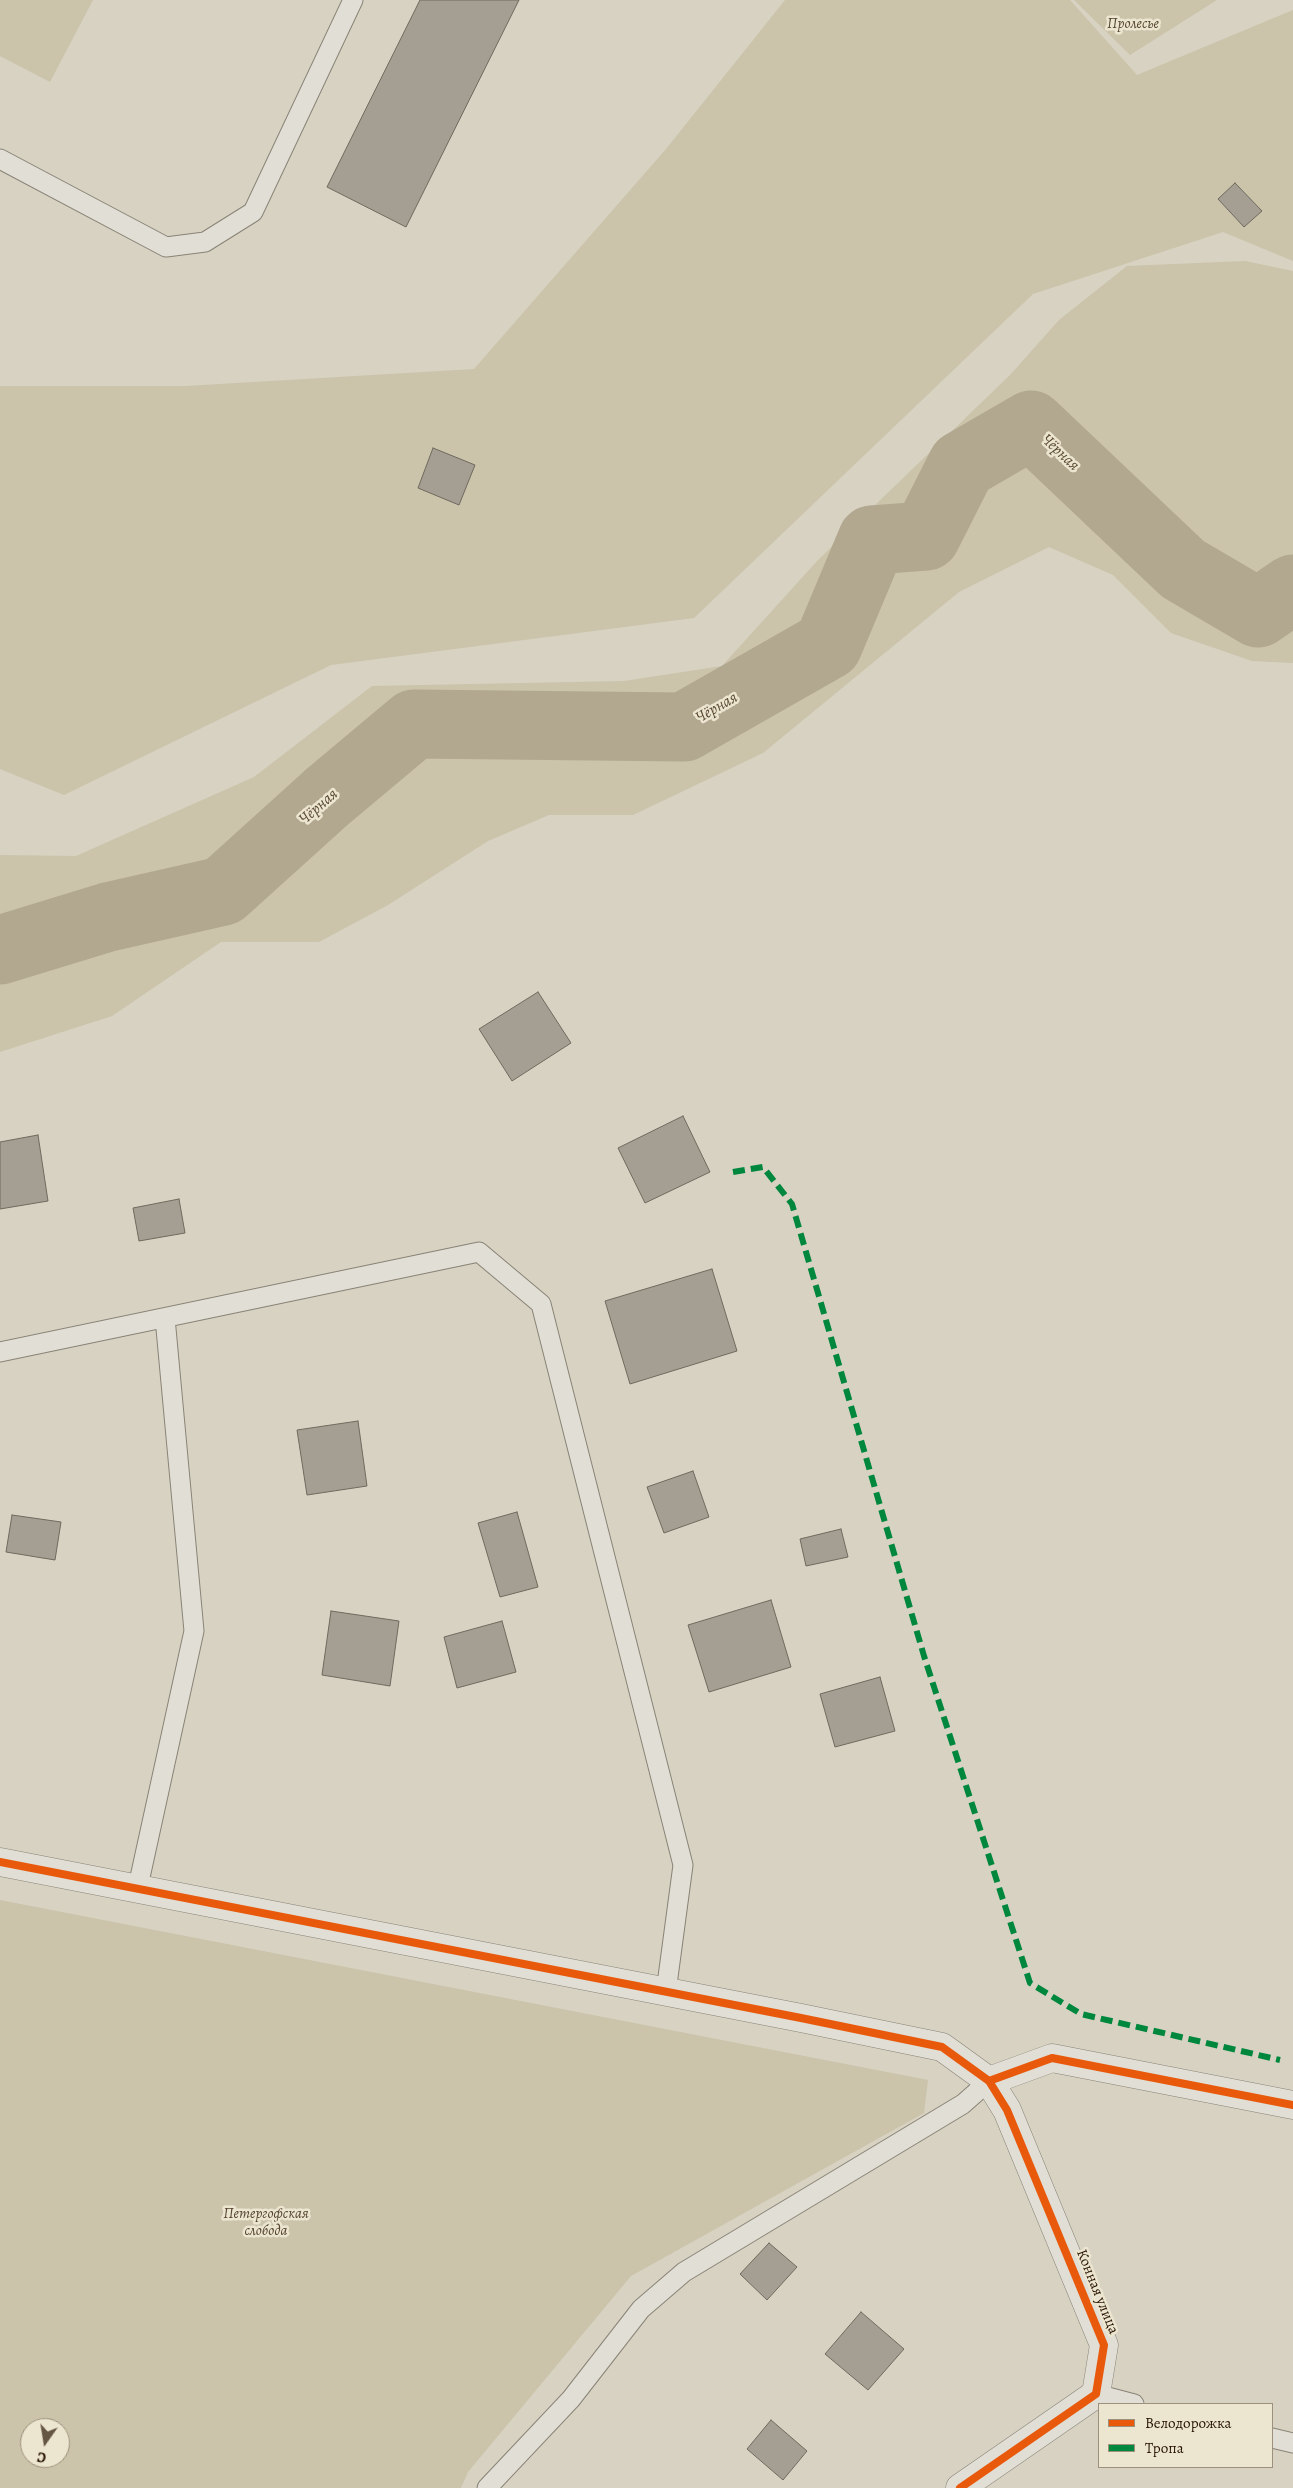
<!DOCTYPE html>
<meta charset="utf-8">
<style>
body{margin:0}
#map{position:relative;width:1293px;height:2488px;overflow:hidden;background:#d7d2c1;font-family:Alegreya,serif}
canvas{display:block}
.legend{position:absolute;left:1098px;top:2403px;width:175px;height:65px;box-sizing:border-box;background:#ece5d0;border:1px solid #9d917d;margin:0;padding:6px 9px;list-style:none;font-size:15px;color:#271400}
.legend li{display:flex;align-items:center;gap:10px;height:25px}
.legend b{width:25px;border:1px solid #9d917d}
.north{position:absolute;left:20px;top:2418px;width:50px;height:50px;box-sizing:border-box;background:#ece5d0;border:1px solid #9d917d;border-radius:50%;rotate:193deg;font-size:14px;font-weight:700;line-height:20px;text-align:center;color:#271400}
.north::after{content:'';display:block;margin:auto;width:18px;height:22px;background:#655644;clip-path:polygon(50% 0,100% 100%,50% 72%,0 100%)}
</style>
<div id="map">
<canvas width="1293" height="2488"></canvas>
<ul class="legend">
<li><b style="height:6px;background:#e8590c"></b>Велодорожка</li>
<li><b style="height:6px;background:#00873e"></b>Тропа</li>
</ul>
<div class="north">С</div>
</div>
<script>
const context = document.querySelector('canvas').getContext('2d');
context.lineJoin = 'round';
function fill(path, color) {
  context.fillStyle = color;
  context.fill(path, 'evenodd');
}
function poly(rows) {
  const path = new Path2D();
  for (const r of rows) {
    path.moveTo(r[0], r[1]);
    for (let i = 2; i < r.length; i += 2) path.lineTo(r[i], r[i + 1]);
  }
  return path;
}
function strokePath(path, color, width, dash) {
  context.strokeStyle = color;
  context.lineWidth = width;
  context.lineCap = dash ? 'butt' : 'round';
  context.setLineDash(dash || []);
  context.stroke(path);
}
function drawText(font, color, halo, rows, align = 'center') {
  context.font = font + ' Alegreya,serif';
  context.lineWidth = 5;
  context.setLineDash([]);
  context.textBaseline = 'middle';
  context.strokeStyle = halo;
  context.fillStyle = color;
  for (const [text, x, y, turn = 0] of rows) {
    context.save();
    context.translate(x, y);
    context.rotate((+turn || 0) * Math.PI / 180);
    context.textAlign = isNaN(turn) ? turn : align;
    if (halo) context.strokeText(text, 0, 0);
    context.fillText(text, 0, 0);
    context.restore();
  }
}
const green = poly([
 [0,0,93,0,50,82,0,56],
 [785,0,1070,0,1137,75,1293,10,1293,261,1223,232,1033,294,694,618,331,665,64,795,0,769,0,386,186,386,474,369,666,149],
 [1074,0,1217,0,1130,55],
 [1245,261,1293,271,1293,663,1252,661,1171,633,1113,575,1049,547,959,592,763,753,633,815,549,815,488,841,388,905,319,942,221,942,112,1016,0,1052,0,855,76,856,254,777,372,686,624,681,722,666,818,560,1010,375,1059,320,1127,266],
 [0,1900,928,2080,924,2113,631,2276,468,2472,461,2488,0,2488],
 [30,2428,60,2428,60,2458,30,2458]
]);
const river = poly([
 [0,950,108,917,223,891,327,797,414,724,684,727,828,645,872,540,926,536,962,465,1031,425,1183,569,1258,613,1293,589]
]);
const building = poly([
 [420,0,519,0,406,227,327,187,420,0],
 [1235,183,1262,211,1244,227,1218,199,1235,183],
 [433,448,475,465,459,505,418,488,433,448],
 [538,992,571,1043,512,1081,479,1029,538,992],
 [683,1116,710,1172,645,1203,618,1148,683,1116],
 [38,1135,48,1201,0,1209,0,1142,38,1135],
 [179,1199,185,1233,139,1241,133,1208,179,1199],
 [712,1269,737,1351,630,1384,605,1301,712,1269],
 [358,1421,367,1486,307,1495,297,1430,358,1421],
 [693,1471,709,1517,664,1533,647,1487,693,1471],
 [517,1512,538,1587,500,1597,478,1523,517,1512],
 [12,1515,61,1522,55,1560,6,1552,12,1515],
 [841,1529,848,1557,806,1566,800,1539,841,1529],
 [771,1600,791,1667,709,1692,688,1625,771,1600],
 [331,1611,399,1621,390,1686,322,1675,331,1611],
 [502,1621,516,1672,457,1688,444,1637,502,1621],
 [880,1677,895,1731,835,1747,820,1694,880,1677],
 [769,2243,797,2267,767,2300,740,2274,769,2243],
 [861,2312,904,2349,868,2390,825,2354,861,2312],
 [771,2420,807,2451,783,2480,747,2449,771,2420]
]);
const lane = poly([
 [0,159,166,247,205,242,253,212,353,0],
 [0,1352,479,1252,541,1304,683,1865,666,1992],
 [137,1891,194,1631,165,1318],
 [1096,2394,1134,2404],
 [1272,2438,1293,2443],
 [487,2488,571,2399,641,2309,684,2272,963,2104,989,2081]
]);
const street = poly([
 [0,1862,801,2018,942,2047,989,2081,1052,2058,1293,2105],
 [960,2488,1096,2394,1104,2345,1007,2110,989,2081]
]);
const quiet = poly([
 [733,1172,763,1167,792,1204,924,1656,1030,1983,1081,2014,1280,2060]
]);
const cycleway = poly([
 [0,1862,801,2018,942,2047,989,2081,1052,2058,1293,2105],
 [960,2488,1096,2394,1104,2345,1007,2110,989,2081]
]);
const parkNames = [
 ["Пролесье",1133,24],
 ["Петергофская",266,2214],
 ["слобода",266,2231]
];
const streetNames = [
 ["Конная улица",1097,2292,68]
];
const waterNames = [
 ["Чёрная",1060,453,43],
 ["Чёрная",717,708,-30],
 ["Чёрная",319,807,-41]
];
fill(green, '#cbc3aa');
strokePath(river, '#b2a78f', 69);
fill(building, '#a49f92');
strokePath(building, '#6f6a5e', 1);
strokePath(lane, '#898377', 21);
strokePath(street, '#898377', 29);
strokePath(lane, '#e1ded5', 19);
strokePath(street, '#e1ded5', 28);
strokePath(quiet, '#00873e', 6, [12, 6]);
strokePath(cycleway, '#e8590c', 8);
drawText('italic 15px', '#55452e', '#ece5d0', parkNames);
drawText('15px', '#271400', '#ece5d0', streetNames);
drawText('italic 16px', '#584830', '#ece5d0', waterNames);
</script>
